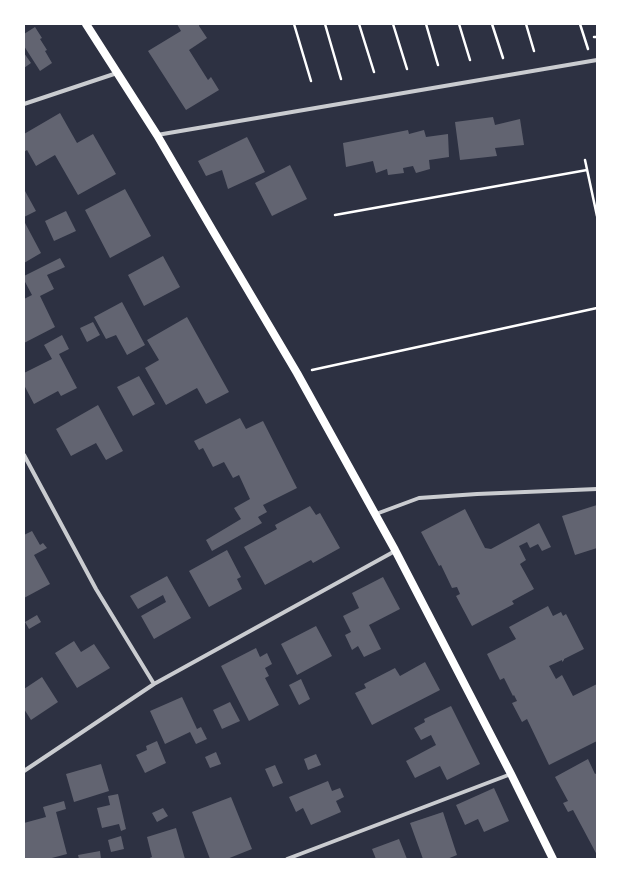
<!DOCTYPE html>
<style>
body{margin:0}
#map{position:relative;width:621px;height:883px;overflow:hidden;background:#2d3142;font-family:"Playfair Display",serif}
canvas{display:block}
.frame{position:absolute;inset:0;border:25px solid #fff;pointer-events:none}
</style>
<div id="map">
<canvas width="621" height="883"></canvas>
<div class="frame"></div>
</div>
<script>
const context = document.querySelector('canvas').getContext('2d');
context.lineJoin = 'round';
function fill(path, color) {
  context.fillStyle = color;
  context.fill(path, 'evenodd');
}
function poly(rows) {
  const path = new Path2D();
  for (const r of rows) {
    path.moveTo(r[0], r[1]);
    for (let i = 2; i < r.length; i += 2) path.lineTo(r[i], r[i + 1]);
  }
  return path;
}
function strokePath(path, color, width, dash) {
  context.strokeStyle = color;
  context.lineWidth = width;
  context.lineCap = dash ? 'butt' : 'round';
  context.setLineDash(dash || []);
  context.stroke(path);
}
const building = poly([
 [177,24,199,24,199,26,207,38,189,50,208,80,211,77,219,90,186,110,148,51,181,31],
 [35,27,42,38,40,39,47,50,45,51,52,63,40,71,24,46,24,34],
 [24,53,31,63,24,68],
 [60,113,77,143,93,134,116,174,78,195,55,155,36,166,27,150,24,152,24,134],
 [493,117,495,125,520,119,524,145,495,148,497,156,460,160,455,122],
 [408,130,409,134,424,130,426,137,448,134,449,157,429,160,430,169,416,173,413,166,403,168,404,173,388,175,387,169,376,173,373,161,346,167,343,143],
 [247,137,265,172,228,189,222,170,206,176,198,161],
 [290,165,307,199,272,216,255,183],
 [125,189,151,236,110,258,85,210],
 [25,191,36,211,24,217,24,192],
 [66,211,76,231,54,241,45,221],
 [24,221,41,253,24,263],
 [163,256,180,287,144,306,128,275],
 [60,258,65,267,47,275,54,289,40,296,55,327,24,343,24,299,32,295,24,280,24,276],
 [122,302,145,345,127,355,116,335,106,339,94,317],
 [187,317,229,392,206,404,197,388,166,405,145,368,159,360,147,340],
 [93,322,100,335,87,342,80,328],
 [62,335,69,349,59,354,77,388,61,396,58,391,34,404,24,385,24,373,52,359,44,345],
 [139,376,155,404,133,416,117,387],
 [98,405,123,451,106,460,96,443,71,456,56,429],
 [240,418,246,429,263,421,297,488,263,505,267,512,258,517,262,523,212,551,206,540,241,519,234,508,250,499,239,475,233,478,224,462,213,467,203,448,199,450,194,441],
 [597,505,597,548,575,555,562,516],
 [310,506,316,515,320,513,340,548,313,563,311,560,265,585,244,547,277,529,275,525],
 [465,509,485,548,491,549,539,523,551,547,542,551,538,544,530,548,527,542,519,546,526,560,520,564,534,589,512,601,514,604,472,626,456,596,460,594,457,587,452,588,441,565,439,566,421,532],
 [32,531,40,545,43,543,47,548,34,555,50,584,24,598,24,535],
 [227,550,241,577,237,579,242,589,209,607,189,571],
 [167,576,191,618,154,639,141,616,166,602,163,595,138,609,130,596],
 [383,577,400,609,369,625,381,649,364,657,358,646,352,650,345,635,351,632,343,616,359,608,352,593],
 [548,606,553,616,561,612,563,616,566,614,584,649,564,659,564,660,562,662,562,660,549,666,556,679,562,675,573,696,597,684,597,741,549,765,527,719,522,722,512,703,517,701,514,695,513,696,504,678,500,680,487,654,516,639,509,627],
 [37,615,41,622,29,629,25,622],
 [316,626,332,656,297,675,281,644],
 [74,641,81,652,94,644,110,668,77,688,55,653],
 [256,648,260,657,267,653,272,664,265,668,269,676,265,678,279,705,249,721,221,666],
 [425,662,440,690,372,725,355,693,366,688,364,684,395,668,400,676],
 [42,677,58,702,31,720,24,709,24,689],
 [301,679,310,699,299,705,289,685],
 [182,697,197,729,201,727,207,739,196,744,190,732,165,744,150,711],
 [230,702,240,721,222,729,213,710],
 [451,706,480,764,447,780,440,766,415,778,406,761,436,745,431,735,421,740,414,728,425,722,424,719],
 [157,741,166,763,145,773,136,755,147,750,146,746],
 [216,752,221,764,210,768,205,757],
 [316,754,321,765,308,770,304,759],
 [588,759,595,774,597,773,597,855,573,810,568,812,563,803,568,801,555,777],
 [101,764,109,791,74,802,66,774],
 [275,765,283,783,273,787,265,769],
 [328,781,332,791,340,788,344,797,336,801,341,812,311,825,303,808,296,812,289,797],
 [494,788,509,821,484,832,478,819,465,825,456,805],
 [118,794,126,829,121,831,119,824,102,828,97,808,110,805,108,796],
 [231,797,252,849,227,859,210,859,192,812],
 [64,801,66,809,56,812,67,854,48,859,24,859,24,823,46,817,43,807],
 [163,808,168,816,157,822,152,813],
 [443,812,457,855,447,859,423,859,410,823],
 [176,828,185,859,147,859,152,857,147,837],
 [121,836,124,849,111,852,108,840],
 [399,839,407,859,376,859,372,849],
 [100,851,101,859,79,859,78,855]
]);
const path = poly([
 [294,24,311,81],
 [325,24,341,79],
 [359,24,374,72],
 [393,24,407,69],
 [426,24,438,65],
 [459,24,470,60],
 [492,24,503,58],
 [526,24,534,51],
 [580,24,588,49],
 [594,37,597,37],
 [585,160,597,216],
 [335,215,587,170],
 [312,370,597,308]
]);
const minor = poly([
 [24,104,117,73],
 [157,135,597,60],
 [24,455,96,589,154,684],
 [376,514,419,498,477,494,597,489],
 [24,771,154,684,395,551],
 [287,859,511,774]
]);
const secondary = poly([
 [86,24,157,135,213,231,297,373,395,550,511,774,553,859]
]);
fill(building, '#626471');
strokePath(path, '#fff', 2.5);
strokePath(minor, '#caccd0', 4);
strokePath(secondary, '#fff', 8);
</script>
